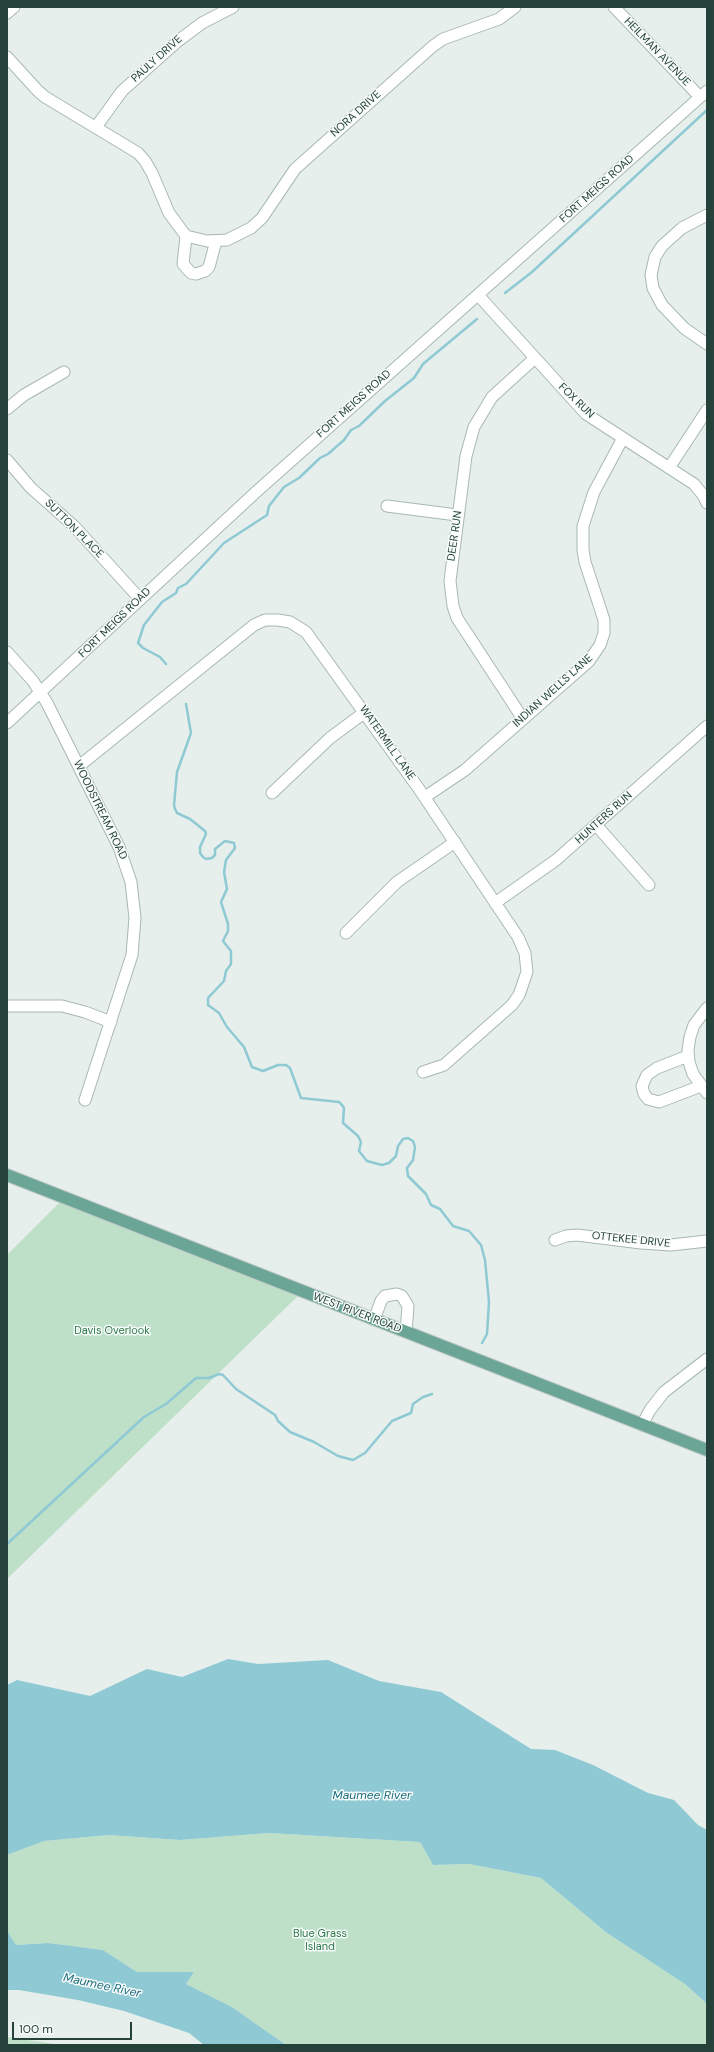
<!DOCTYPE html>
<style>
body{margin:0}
#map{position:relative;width:714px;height:2052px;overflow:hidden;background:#e6efeb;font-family:"DM Sans",sans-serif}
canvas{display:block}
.frame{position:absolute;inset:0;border:8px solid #24423a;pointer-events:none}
.scale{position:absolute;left:12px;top:2022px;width:120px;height:18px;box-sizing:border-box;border:2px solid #24423a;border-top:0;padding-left:5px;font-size:12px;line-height:14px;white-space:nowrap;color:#24423a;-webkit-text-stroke:3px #f7fbf9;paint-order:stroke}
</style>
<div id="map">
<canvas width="714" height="2052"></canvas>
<div class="frame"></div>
<div class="scale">100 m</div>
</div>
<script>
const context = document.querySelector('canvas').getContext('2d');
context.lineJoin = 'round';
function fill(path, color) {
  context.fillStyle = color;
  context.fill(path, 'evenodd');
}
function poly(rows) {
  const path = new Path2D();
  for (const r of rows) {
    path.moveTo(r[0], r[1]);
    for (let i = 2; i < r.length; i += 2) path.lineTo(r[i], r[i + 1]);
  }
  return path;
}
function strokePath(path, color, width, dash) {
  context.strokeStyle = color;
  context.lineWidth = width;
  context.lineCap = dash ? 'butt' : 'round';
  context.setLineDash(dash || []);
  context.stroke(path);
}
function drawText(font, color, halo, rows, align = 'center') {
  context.font = font + ' "DM Sans",sans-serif';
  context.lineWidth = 3;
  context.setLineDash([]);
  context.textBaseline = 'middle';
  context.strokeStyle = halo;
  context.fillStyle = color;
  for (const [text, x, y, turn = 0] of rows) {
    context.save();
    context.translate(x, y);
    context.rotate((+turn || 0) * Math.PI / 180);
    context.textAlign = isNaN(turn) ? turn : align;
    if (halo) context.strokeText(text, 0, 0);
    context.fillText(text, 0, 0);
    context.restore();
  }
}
const green = poly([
 [64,1198,302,1292,7,1579,7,1255],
 [269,1833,420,1842,433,1865,469,1864,541,1878,607,1933,685,1984,707,2004,707,2045,286,2045,232,2007,186,1984,194,1972,137,1972,103,1950,48,1943,16,1945,7,1931,7,1855,44,1841,109,1835,180,1840],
 [7,2037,62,2045,7,2045]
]);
const water = poly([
 [228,1659,258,1664,328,1660,379,1681,441,1692,531,1749,555,1750,593,1765,648,1793,674,1800,698,1825,707,1830,707,2004,685,1984,607,1933,541,1878,469,1864,433,1865,420,1842,269,1833,180,1840,109,1835,44,1841,7,1855,7,1685,17,1680,90,1696,147,1669,182,1677],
 [7,1931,16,1945,48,1943,103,1950,137,1972,194,1972,186,1984,232,2007,286,2045,204,2045,189,2033,124,2011,78,2000,19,1990,7,1990]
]);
const stream = poly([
 [505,293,532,272,707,110],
 [166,664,160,657,143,648,138,643,144,625,162,602,176,593,178,588,186,584,224,543,267,515,269,506,284,487,299,478,320,458,328,454,344,440,351,430,359,426,385,401,414,378,423,364,477,319],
 [186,704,191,733,177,772,174,805,175,809,177,813,190,819,205,831,206,834,200,847,200,853,203,857,206,859,212,858,215,855,215,849,225,841,234,843,235,848,226,860,224,872,227,889,221,902,228,924,228,931,223,941,231,951,231,964,226,971,224,981,208,998,208,1005,219,1013,227,1027,244,1047,252,1067,263,1071,278,1065,286,1065,290,1068,301,1098,339,1102,342,1105,344,1108,343,1123,358,1136,361,1142,359,1151,367,1161,382,1165,389,1163,396,1156,398,1146,403,1139,408,1138,413,1141,415,1147,413,1160,407,1168,408,1176,426,1194,431,1205,440,1209,453,1226,469,1231,481,1245,485,1260,489,1302,487,1334,482,1343],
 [7,1544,144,1417,166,1404,196,1378,209,1378,219,1374,223,1375,236,1389,275,1415,278,1421,290,1432,314,1442,338,1456,353,1460,365,1453,392,1421,411,1413,413,1404,423,1397,432,1394]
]);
const minor = poly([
 [614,7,700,97],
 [7,13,14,7],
 [7,57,38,91,45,97,138,153,145,161,152,173,169,213,186,236,207,241,227,240,251,228,262,218,295,169,433,46,443,39,499,19,515,7],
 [96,127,122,91,178,41,202,23,233,7],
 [707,215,682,228,662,246,655,257,651,275,653,288,662,305,684,328,707,344],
 [186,236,183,264,191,273,196,274,205,271,209,267,216,241],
 [478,295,586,414,694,484,703,495,707,503],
 [7,409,24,395,64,372],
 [7,460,31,488,74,526,140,599],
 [669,468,707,410],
 [387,506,457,515],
 [7,652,33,681,47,703,119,847,131,882,135,918,132,955,85,1100],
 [523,719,457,618,453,606,450,581,466,456,474,427,492,397,535,358],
 [7,723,256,492,707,91],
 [79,766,254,625,265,620,278,620,290,622,306,632,419,789,518,937,525,953,527,972,519,995,512,1005,444,1065,423,1072],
 [272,793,330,738,365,712],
 [425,797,465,770,589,661,600,645,604,633,604,620,585,562,583,550,583,526,594,492,623,438],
 [596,825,649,885],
 [495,903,556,860,707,726],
 [346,933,397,882,455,842],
 [7,1006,62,1006,85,1012,111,1022],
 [707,1008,694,1025,690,1037,688,1050,689,1062,693,1074,707,1093],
 [688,1056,657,1068,647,1075,642,1086,644,1094,648,1099,659,1102,701,1086],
 [555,1240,566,1236,577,1235,641,1243,671,1245,707,1241],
 [374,1320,381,1301,385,1296,397,1294,402,1296,408,1306,406,1332],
 [642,1425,650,1410,664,1392,707,1359]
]);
const major = poly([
 [7,1175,707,1450]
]);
const streetNames = [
 ["HEILMAN AVENUE",657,52,46],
 ["PAULY DRIVE",157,59,-42],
 ["NORA DRIVE",356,114,-42],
 ["FORT MEIGS ROAD",597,189,-42],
 ["FOX RUN",576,401,44],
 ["FORT MEIGS ROAD",354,404,-42],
 ["SUTTON PLACE",74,529,45],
 ["DEER RUN",455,536,-82],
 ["FORT MEIGS ROAD",115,623,-44],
 ["INDIAN WELLS LANE",553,691,-42],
 ["WATERMILL LANE",387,743,55],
 ["WOODSTREAM ROAD",100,810,64],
 ["HUNTERS RUN",604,818,-42],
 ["OTTEKEE DRIVE",631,1240,6],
 ["WEST RIVER ROAD",357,1313,21]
];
const parkNames = [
 ["Davis Overlook",112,1331],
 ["Blue Grass",320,1934],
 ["Island",320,1947]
];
const waterNames = [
 ["Maumee River",372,1796],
 ["Maumee River",102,1986,12]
];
fill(green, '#bfe0c8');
fill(water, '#8ec9d4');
strokePath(stream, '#8ec9d4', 2.5);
strokePath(minor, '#a8b8b2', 13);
strokePath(major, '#c2cac8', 14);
strokePath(minor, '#fff', 11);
strokePath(major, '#6aa596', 12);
drawText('11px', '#24423a', '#f7fbf9', streetNames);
drawText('11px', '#2d7a4b', '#f7fbf9', parkNames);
drawText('italic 12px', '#1c6f80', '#f7fbf9', waterNames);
</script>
